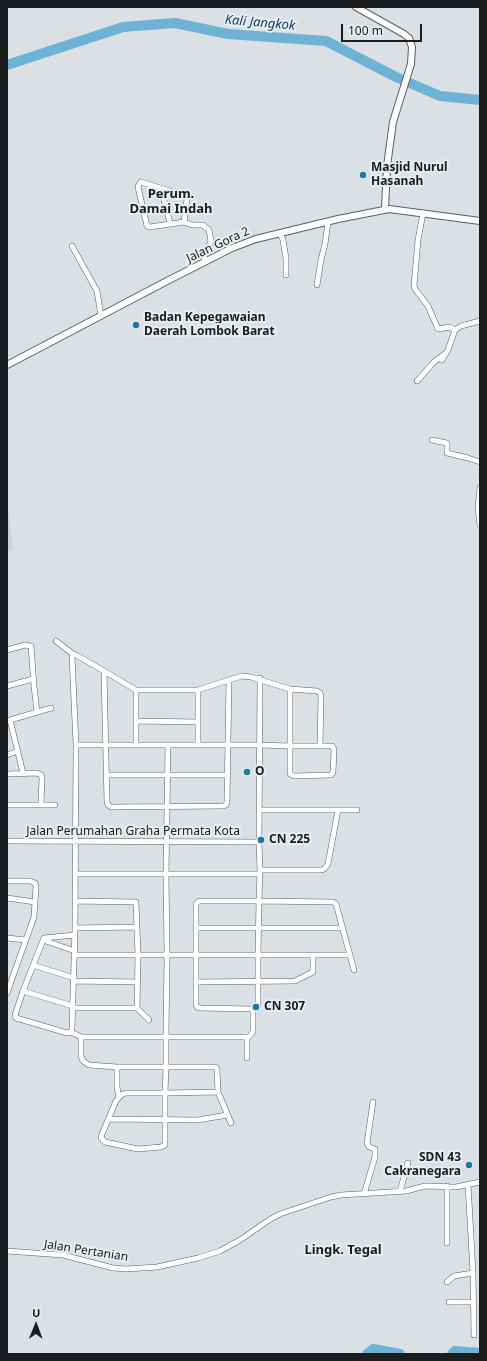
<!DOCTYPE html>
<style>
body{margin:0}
#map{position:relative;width:487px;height:1361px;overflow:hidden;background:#dae0e4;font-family:"Noto Sans",sans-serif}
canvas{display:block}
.frame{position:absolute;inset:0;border:8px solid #1a1c1e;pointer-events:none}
.north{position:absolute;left:16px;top:1305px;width:40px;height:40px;-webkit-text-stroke:3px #e7edf1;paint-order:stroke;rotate:1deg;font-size:11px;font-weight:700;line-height:16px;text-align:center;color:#1a1c1e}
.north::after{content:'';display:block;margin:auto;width:14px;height:18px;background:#1a1c1e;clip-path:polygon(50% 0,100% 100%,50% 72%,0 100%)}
.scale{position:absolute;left:341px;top:24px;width:81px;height:18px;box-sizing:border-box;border:2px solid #1a1c1e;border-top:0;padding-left:5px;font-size:12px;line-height:14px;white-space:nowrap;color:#1a1c1e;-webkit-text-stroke:3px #e7edf1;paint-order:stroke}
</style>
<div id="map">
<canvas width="487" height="1361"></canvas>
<div class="frame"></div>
<div class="north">U</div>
<div class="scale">100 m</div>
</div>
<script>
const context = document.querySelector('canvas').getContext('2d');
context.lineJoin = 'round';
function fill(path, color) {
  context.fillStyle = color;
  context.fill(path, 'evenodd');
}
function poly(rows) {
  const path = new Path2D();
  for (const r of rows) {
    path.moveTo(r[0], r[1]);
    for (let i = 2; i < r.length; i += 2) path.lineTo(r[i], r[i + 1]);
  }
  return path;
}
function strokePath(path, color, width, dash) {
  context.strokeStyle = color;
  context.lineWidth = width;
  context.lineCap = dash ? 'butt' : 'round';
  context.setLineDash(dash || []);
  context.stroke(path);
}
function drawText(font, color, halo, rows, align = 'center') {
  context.font = font + ' "Noto Sans",sans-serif';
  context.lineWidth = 4;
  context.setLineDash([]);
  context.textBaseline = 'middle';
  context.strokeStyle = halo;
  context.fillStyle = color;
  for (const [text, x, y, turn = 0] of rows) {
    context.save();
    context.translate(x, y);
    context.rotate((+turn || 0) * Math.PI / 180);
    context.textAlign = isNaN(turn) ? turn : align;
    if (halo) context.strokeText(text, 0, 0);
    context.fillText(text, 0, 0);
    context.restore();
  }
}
const built = poly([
 [7,501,13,549,7,552]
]);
const river = poly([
 [7,65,123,27,175,23,228,34,326,41,398,78,440,96,480,100],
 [367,1354,373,1349,400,1354],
 [452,1354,455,1351,480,1353]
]);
const minor = poly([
 [141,182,186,196,187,199,184,222,150,227,147,226,138,187,139,184,141,182],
 [161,189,170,223],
 [423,213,418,240,414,286,415,289,428,306,438,329,450,327,455,330,461,326,480,321],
 [184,222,192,225,203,225,209,230,211,241,204,257,205,262],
 [280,233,283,240,286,258,286,275],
 [72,246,97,291,101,316],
 [317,285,321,260,325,244,328,222],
 [442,360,448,350,455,330],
 [417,381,434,362,446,353],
 [432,440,447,443,447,453,468,458,480,462],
 [480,488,478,508,480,525],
 [56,641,73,654],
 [7,650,25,645,31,646,34,686,37,712],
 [260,678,259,842,260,870,259,901,258,955,258,1005,256,1008,251,1009,201,1008,197,1007,196,1005,196,904,199,901,259,901,333,902,336,904,354,970],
 [229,680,242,676,251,677,290,689,317,691,320,693,321,696,320,746],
 [7,686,33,679],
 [136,690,198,690],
 [10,720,51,708],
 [7,721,10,720,23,773],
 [136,721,198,722],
 [76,745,259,745,290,746,332,746,334,749,333,772,331,775,294,776,290,774,290,689],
 [136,745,136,690,104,671,107,802,108,805,111,807,223,806,226,805,227,802,229,680,198,690,198,745],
 [168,745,166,874,167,955,166,1037,166,1067,165,1093,165,1145,161,1147,138,1149,105,1142,101,1138,102,1134,116,1101,121,1095,126,1093,165,1093,218,1092,231,1123],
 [7,755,18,751],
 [7,774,37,773,41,775,42,777,41,805,7,805],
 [106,775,228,775],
 [41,805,55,805],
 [259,810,338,810,328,864,325,868,322,870,260,870],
 [338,810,357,810],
 [7,841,259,842],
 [75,874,260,874],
 [7,881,30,881,35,883,36,887,34,917,7,993],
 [7,898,35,902],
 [75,901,136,902,138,955,137,1008,149,1020],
 [75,928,137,927],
 [196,928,343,928],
 [75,935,44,938,23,991,15,1015,16,1018,67,1033,71,1032,81,1037,249,1037,253,1032,253,1009],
 [7,938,26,940],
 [43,940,75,951],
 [75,955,349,955],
 [33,965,74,978],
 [74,981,137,982],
 [196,982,295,981,313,972,313,955],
 [23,991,73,1006],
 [73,1008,137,1008],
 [71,1032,72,1029,75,928,76,745,72,656,73,654,76,655,104,671],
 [81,1037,81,1056,83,1061,89,1065,117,1067,216,1067,217,1069,218,1092],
 [247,1037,247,1058],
 [117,1067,117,1087,119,1097],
 [109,1119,198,1120,227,1115],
 [468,1184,473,1273,474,1335],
 [447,1186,447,1243],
 [400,1191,408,1163],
 [364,1194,375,1157,375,1149,369,1147,367,1143,373,1102],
 [7,1251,63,1255,113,1268,126,1269,157,1267,198,1258,220,1251,240,1240,269,1220,280,1214,331,1197,341,1195,406,1191,425,1186,456,1187,480,1182],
 [447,1282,454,1276,473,1273],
 [449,1302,474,1302]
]);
const tertiary = poly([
 [356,7,404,34,409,38,412,47,411,64,393,122,387,166,385,209],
 [7,365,167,281,232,248,256,239,338,219,389,209,480,221]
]);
const markers = [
 [363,175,4,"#1c79a7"],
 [136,325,4,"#1c79a7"],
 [247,772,4,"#1c79a7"],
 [261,840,4,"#1c79a7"],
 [256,1007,4,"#1c79a7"],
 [469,1165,4,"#1c79a7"]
];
const poiNames = [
 ["Masjid Nurul",371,168],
 ["Hasanah",371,182],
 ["Badan Kepegawaian",144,318],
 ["Daerah Lombok Barat",144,332],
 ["O",255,772],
 ["CN 225",269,840],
 ["CN 307",264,1007],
 ["SDN 43",461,1158,"right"],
 ["Cakranegara",461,1172,"right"]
];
const streetNames = [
 ["Jalan Gora 2",218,245,-25],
 ["Jalan Perumahan Graha Permata Kota",133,832],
 ["Jalan Pertanian",86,1251,9]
];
const waterNames = [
 ["Kali Jangkok",260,23,5]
];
const neighbourhoodNames = [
 ["Perum.",171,194],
 ["Damai Indah",171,209],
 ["Lingk. Tegal",343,1250]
];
fill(built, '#c7d3dc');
strokePath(river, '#6eb2d5', 10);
strokePath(minor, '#595d61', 6);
strokePath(tertiary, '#595d61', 8);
strokePath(minor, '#fff', 5);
strokePath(tertiary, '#fff', 6);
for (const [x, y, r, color] of markers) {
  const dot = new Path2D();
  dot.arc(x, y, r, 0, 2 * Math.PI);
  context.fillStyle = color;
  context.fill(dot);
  strokePath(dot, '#e7edf1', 1.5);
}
drawText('bold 12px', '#1a1c1e', '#e7edf1', poiNames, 'left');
drawText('12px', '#1a1c1e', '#e7edf1', streetNames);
drawText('italic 13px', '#0e465f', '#e7edf1', waterNames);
drawText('bold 13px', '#1a1c1e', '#e7edf1', neighbourhoodNames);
</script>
